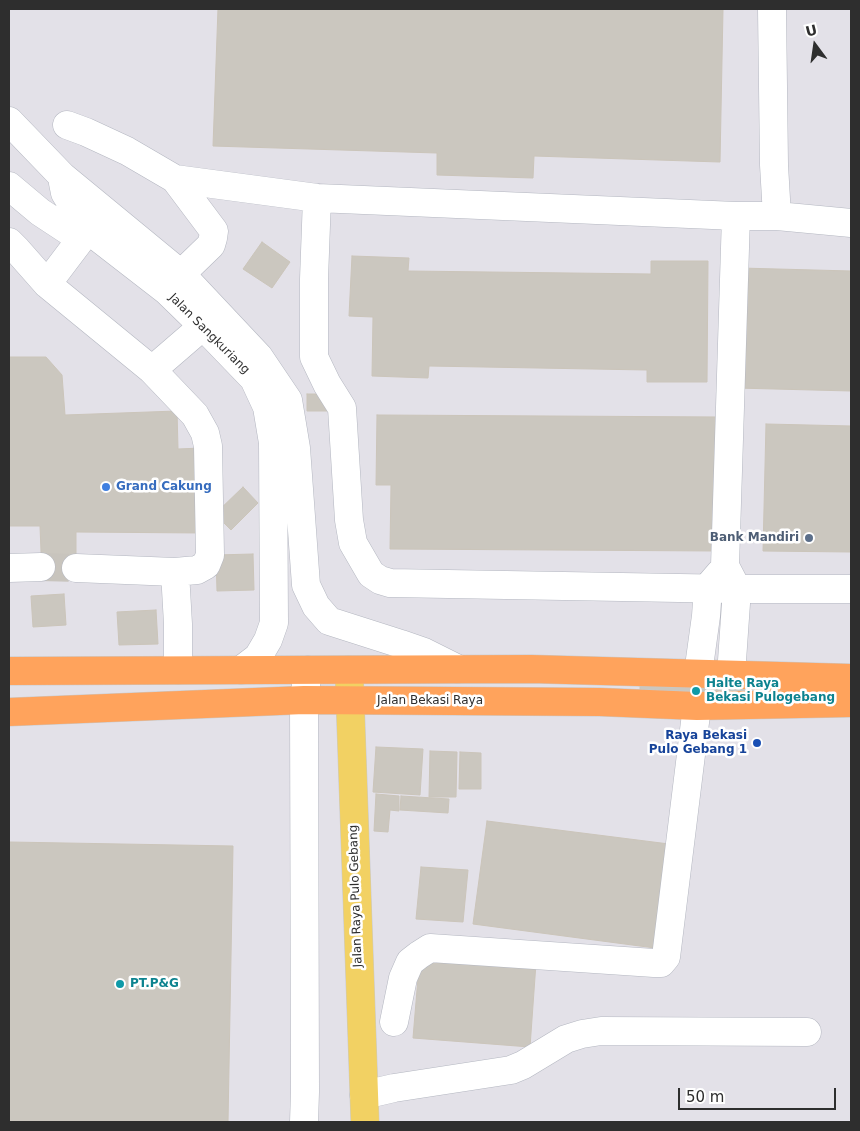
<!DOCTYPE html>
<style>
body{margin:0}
#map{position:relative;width:860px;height:1131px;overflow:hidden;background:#efe9e1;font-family:"DejaVu Sans",sans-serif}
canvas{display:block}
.frame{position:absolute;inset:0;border:10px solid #2e2e2e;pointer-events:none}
.north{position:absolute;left:790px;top:20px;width:50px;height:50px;-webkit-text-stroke:4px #fff;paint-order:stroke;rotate:346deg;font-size:14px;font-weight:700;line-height:20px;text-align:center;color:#2e2e2e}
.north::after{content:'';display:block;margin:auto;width:18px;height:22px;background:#2e2e2e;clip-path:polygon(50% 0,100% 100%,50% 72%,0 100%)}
.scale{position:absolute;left:678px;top:1088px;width:158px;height:22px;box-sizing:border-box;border:2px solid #2e2e2e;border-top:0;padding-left:6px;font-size:15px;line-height:18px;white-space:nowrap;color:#2e2e2e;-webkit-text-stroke:4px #fff;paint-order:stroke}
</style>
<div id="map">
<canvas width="860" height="1131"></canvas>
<div class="frame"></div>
<div class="north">U</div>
<div class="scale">50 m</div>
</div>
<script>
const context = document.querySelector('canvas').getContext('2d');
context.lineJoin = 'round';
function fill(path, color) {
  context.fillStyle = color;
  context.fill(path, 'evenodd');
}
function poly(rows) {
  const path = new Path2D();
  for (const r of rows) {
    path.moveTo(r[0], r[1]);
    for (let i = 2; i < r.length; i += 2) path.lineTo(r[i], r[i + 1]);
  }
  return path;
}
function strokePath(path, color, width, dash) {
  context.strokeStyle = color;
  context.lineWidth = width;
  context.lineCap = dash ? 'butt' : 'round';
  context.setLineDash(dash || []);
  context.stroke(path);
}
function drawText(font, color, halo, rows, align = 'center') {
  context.font = font + ' "DejaVu Sans",sans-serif';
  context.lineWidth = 5;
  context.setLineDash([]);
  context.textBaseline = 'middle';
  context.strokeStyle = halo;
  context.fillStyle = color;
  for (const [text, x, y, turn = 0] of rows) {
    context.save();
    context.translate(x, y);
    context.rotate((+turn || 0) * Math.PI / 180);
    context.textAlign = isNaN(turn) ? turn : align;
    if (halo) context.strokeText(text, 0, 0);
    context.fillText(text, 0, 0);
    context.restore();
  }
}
const industrial = poly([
 [9,9,851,9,851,1122,9,1122]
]);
const building = poly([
 [218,9,723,9,720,162,534,156,533,178,437,175,437,153,213,146,218,9],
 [262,242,290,262,272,288,243,269,262,242],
 [352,256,409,258,408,271,651,274,651,261,708,261,707,382,647,382,647,370,429,366,428,378,372,376,373,317,349,316,352,256],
 [740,268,851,271,851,391,736,388,740,268],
 [9,357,46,357,62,375,65,415,177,411,178,449,201,448,204,533,76,532,76,574,42,576,40,526,9,526,9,357],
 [307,394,332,394,332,411,307,411,307,394],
 [377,415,718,417,716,551,390,549,391,485,376,485,377,415],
 [766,424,851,426,851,552,763,551,766,424],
 [243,487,258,503,231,530,215,514,243,487],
 [253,554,254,590,217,591,216,555,253,554],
 [64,594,66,625,33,627,31,596,64,594],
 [156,610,158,644,119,645,117,612,156,610],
 [640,683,752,686,751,698,640,694,640,683],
 [376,747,423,749,420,795,373,792,376,747],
 [430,751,457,752,456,797,429,797,430,751],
 [460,752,481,753,481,789,459,789,460,752],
 [376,794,399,796,399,811,390,810,388,832,374,831,376,794],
 [401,796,449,799,448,813,400,810,401,796],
 [487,821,669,844,655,948,473,924,487,821],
 [9,842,233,846,228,1122,9,1122,9,842],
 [421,867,468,870,463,922,416,919,421,867],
 [420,954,536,963,530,1047,413,1038,420,954]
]);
const minorTunnel = poly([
 [41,567,76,568]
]);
const minor = poly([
 [772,9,774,165,777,216],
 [9,121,62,176,181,274,259,357,288,400,296,448,306,585,316,606,329,621,401,644,424,652,458,669],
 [67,125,86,132,127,151,175,179,214,231,213,238,211,245,181,274,170,287],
 [175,179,317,198,736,216,777,216,851,223],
 [63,183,65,193,87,229,167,291,203,326,254,379,267,407,273,443,274,623,268,640,258,657,241,670],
 [9,186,40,212,81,239],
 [317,198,314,279,314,357,327,384,342,408,349,520,353,543,371,574,380,580,390,583,737,589,851,589],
 [9,242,17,250,47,284,152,370,195,415,205,433,208,446,210,555,206,565,197,570,175,572,76,568],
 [47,284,81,239,87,229],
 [152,370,203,326],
 [9,568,41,567],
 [175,572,178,624,178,670],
 [698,674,706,616,708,587,720,573],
 [731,675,737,589,725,566,736,216],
 [394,1022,403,978,410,962,419,955,430,948,654,963,661,963,666,957,697,706],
 [364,1095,394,1088,511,1070,523,1065,566,1039,582,1034,601,1031,807,1032],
 [304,1122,305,1092,304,700,308,670]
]);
const major = poly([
 [349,670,365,1122]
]);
const highway = poly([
 [9,671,531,669,851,678],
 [9,712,304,700,600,702,697,706,851,703]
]);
const markers = [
 [106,487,5,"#3f7fe0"],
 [809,538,5,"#5c6f8a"],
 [696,691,5,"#0f9aa8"],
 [757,743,5,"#1a4fb4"],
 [120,984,5,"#0f9aa8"]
];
const streetNames = [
 ["Jalan Sangkuriang",209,334,45],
 ["Jalan Bekasi Raya",430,701],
 ["Jalan Raya Pulo Gebang",356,896,-92]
];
const shopNames = [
 ["Grand Cakung",116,487]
];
const serviceNames = [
 ["Bank Mandiri",799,538]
];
const cultureNames = [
 ["Halte Raya",706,684],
 ["Bekasi Pulogebang",706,698],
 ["PT.P&G",130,984]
];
const transitNames = [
 ["Raya Bekasi",747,736],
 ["Pulo Gebang 1",747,750]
];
fill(industrial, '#e3e1e8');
fill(building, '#cbc7bf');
strokePath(building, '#cbc5ba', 1);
strokePath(minorTunnel, '#c8c4bd', 28, [28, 14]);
strokePath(minor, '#b4b7c1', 29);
strokePath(major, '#c9c9c9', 29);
strokePath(highway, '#c9c9c9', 29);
strokePath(minor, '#fff', 28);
strokePath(major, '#f2d163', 28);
strokePath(highway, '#ffa35c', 28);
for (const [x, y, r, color] of markers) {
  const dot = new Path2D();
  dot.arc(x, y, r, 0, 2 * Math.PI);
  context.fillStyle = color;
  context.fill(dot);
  strokePath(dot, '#fff', 2);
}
drawText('12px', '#2e2e2e', '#fff', streetNames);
drawText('bold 12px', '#366cbe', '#fff', shopNames, 'left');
drawText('bold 12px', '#4e5e75', '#fff', serviceNames, 'right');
drawText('bold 12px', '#0d838f', '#fff', cultureNames, 'left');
drawText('bold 12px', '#164399', '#fff', transitNames, 'right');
</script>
